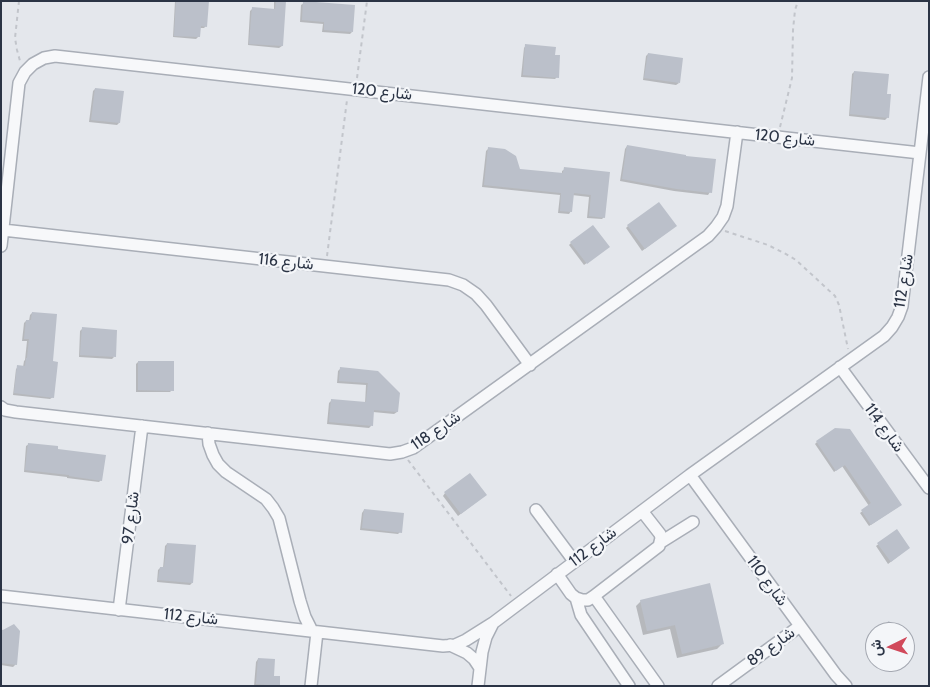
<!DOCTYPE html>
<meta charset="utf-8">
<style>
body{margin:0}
#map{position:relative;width:930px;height:687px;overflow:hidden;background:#e4e7ec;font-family:Cabin,Vazirmatn,sans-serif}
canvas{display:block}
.frame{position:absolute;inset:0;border:2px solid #2b3445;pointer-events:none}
.north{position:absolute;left:865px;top:622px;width:50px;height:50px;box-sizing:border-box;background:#f4f6f9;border:1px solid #a4a8b1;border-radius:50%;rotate:266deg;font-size:14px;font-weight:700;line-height:20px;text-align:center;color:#2b3445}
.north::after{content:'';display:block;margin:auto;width:18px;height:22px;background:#d1495b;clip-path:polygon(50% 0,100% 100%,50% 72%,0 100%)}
</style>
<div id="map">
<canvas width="930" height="687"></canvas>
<div class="frame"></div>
<div class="north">ش</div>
</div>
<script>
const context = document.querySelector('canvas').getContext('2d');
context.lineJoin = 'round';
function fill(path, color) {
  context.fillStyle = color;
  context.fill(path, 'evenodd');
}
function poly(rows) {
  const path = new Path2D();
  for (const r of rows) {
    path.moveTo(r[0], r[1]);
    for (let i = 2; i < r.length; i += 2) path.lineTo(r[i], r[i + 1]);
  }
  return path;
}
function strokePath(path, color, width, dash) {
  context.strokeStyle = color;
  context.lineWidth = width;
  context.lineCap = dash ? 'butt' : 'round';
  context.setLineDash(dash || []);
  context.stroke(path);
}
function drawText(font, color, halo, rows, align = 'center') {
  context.font = font + ' Cabin,Vazirmatn,sans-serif';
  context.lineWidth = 4.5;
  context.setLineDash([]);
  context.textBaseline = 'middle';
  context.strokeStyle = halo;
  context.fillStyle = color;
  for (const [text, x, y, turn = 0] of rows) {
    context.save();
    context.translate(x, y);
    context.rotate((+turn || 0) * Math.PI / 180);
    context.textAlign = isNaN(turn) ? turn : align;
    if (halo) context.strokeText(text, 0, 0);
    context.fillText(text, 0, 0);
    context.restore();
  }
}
const shadow = poly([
 [175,1,207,1,206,26,204,28,199,28,199,36,196,39,173,37],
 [274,1,285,1,282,46,279,48,248,45,250,11,253,8,274,10],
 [304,3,352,32,350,34,322,32,323,24,300,22,301,5],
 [526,45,554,56,557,77,555,79,521,77,524,48],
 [648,54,679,83,676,85,643,80,646,56],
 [854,72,886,95,888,117,885,120,849,116,852,74],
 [95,89,119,123,117,125,89,122,93,91],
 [627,146,710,192,708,195,674,191,620,181,625,149],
 [488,149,519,170,562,174,562,171,565,169,608,173,604,217,602,219,587,218,589,197,572,195,571,211,569,214,558,213,560,195,482,187,486,151],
 [628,226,673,228,642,251,626,228],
 [571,243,606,249,584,265,569,245],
 [32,313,53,397,50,399,13,395,16,369,18,367,23,367,24,361,25,360,27,341,22,341,24,323,26,321,29,321,30,315],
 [82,329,114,357,112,359,79,357,80,331],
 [138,362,172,390,170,392,136,392,136,364],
 [340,369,398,393,397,412,394,414,373,412,371,426,369,428,327,424,329,403,331,401,365,404,366,385,337,383,338,371],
 [817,442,898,507,869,526,860,513,869,506,842,466,834,472,815,444],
 [29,444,57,450,101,480,99,482,67,478,67,477,24,472,26,446],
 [445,493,483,497,458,516,443,496],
 [364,510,400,532,398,534,360,530,362,513],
 [896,531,906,550,888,564,876,546],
 [167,544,192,583,190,585,157,582,158,570,160,568,163,568,165,546],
 [641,601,722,644,717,649,677,658,670,629,643,635,636,606],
 [1,628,4,632,16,664,13,667,1,665],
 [875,633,875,644,869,637],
 [258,659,272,677,278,686,254,686,256,662]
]);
const building = poly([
 [176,1,209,1,207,27,201,26,200,37,174,36],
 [276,1,286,1,283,46,249,44,252,7,275,9],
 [303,1,355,5,353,32,324,30,324,22,302,20],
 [525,44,556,47,555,55,560,55,559,78,523,75],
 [648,53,683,58,680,83,644,78],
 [854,71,889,74,887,94,891,94,889,118,850,114],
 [95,88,124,91,120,123,91,120],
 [627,145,686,155,686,156,716,159,712,193,677,189,622,179],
 [488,147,505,149,516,156,520,169,563,173,564,167,610,172,605,218,589,216,591,195,574,193,572,212,560,211,561,193,484,185],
 [659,202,677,226,645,249,627,225],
 [593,225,610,247,587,264,570,242],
 [32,312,57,314,53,361,58,362,54,398,14,393,17,365,25,366,26,358,27,358,29,339,24,339,26,320,31,320],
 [82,327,117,330,116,357,80,355],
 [138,361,174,361,174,391,138,390],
 [340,367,378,371,400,393,398,412,374,410,373,426,329,422,331,399,366,402,368,383,339,381],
 [835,428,850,429,902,505,871,525,861,510,871,503,845,465,836,471,816,441],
 [28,443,58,446,58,449,106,455,102,481,69,476,69,475,25,470],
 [470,473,487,495,461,514,444,492],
 [364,509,404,513,402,533,362,528],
 [897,529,910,548,891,562,877,543],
 [167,543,196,545,193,583,158,580,160,567,164,567],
 [710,583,724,644,682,654,675,625,647,631,640,600],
 [889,621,896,632,874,632],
 [14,624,20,631,17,665,1,663,1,631],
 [258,658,275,659,274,676,280,676,280,686,256,684]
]);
const path = poly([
 [19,1,15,38,17,50,20,61],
 [357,78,367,1],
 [780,127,792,78,793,30,795,10,798,1],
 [725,231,768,245,784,253,796,260,835,296,839,305,848,349],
 [327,256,347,100],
 [408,460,511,596]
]);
const minor = poly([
 [3,230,449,280,463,285,476,294,486,305,530,365],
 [1,246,19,83,25,72,33,64,44,58,55,56,920,153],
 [840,367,929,488],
 [1,407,5,410,16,412,390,454,402,452,413,448,708,236,716,227,723,217,727,206,737,132],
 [208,433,209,444,213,455,218,464,226,472,266,499,273,508,279,518,300,601,305,617,312,631],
 [690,475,836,675,846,686],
 [536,510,574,561],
 [661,542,693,522],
 [557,574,571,594,576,598,582,600,588,600,594,596,659,546,661,538,660,534,642,511],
 [1,596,443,646,455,645,466,640,493,623,690,475,884,336,892,327,898,317,902,306,929,77],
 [594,596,658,686],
 [576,598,581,615,629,686],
 [119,610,142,426],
 [450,645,467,653,474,659,480,668],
 [311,686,317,632],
 [478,686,482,652,486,637,493,623],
 [718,686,800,626]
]);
const streetNames = [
 ["شارع 120",382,92,6],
 ["شارع 120",785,138,6],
 ["شارع 116",286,262,6],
 ["شارع 112",904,281,-81],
 ["شارع 114",884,428,54],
 ["شارع 118",436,431,-34],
 ["شارع 97",131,518,-83],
 ["شارع 112",593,547,-37],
 ["شارع 110",767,581,54],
 ["شارع 112",191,617,6],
 ["شارع 89",771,647,-36]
];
fill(shadow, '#0003');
fill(building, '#bbc0ca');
strokePath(minor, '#a9aeb7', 14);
strokePath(path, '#c2c5cb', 2, [4, 4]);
strokePath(minor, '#f7f8fa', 11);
drawText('16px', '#2b3445', '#f4f6f9', streetNames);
</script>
